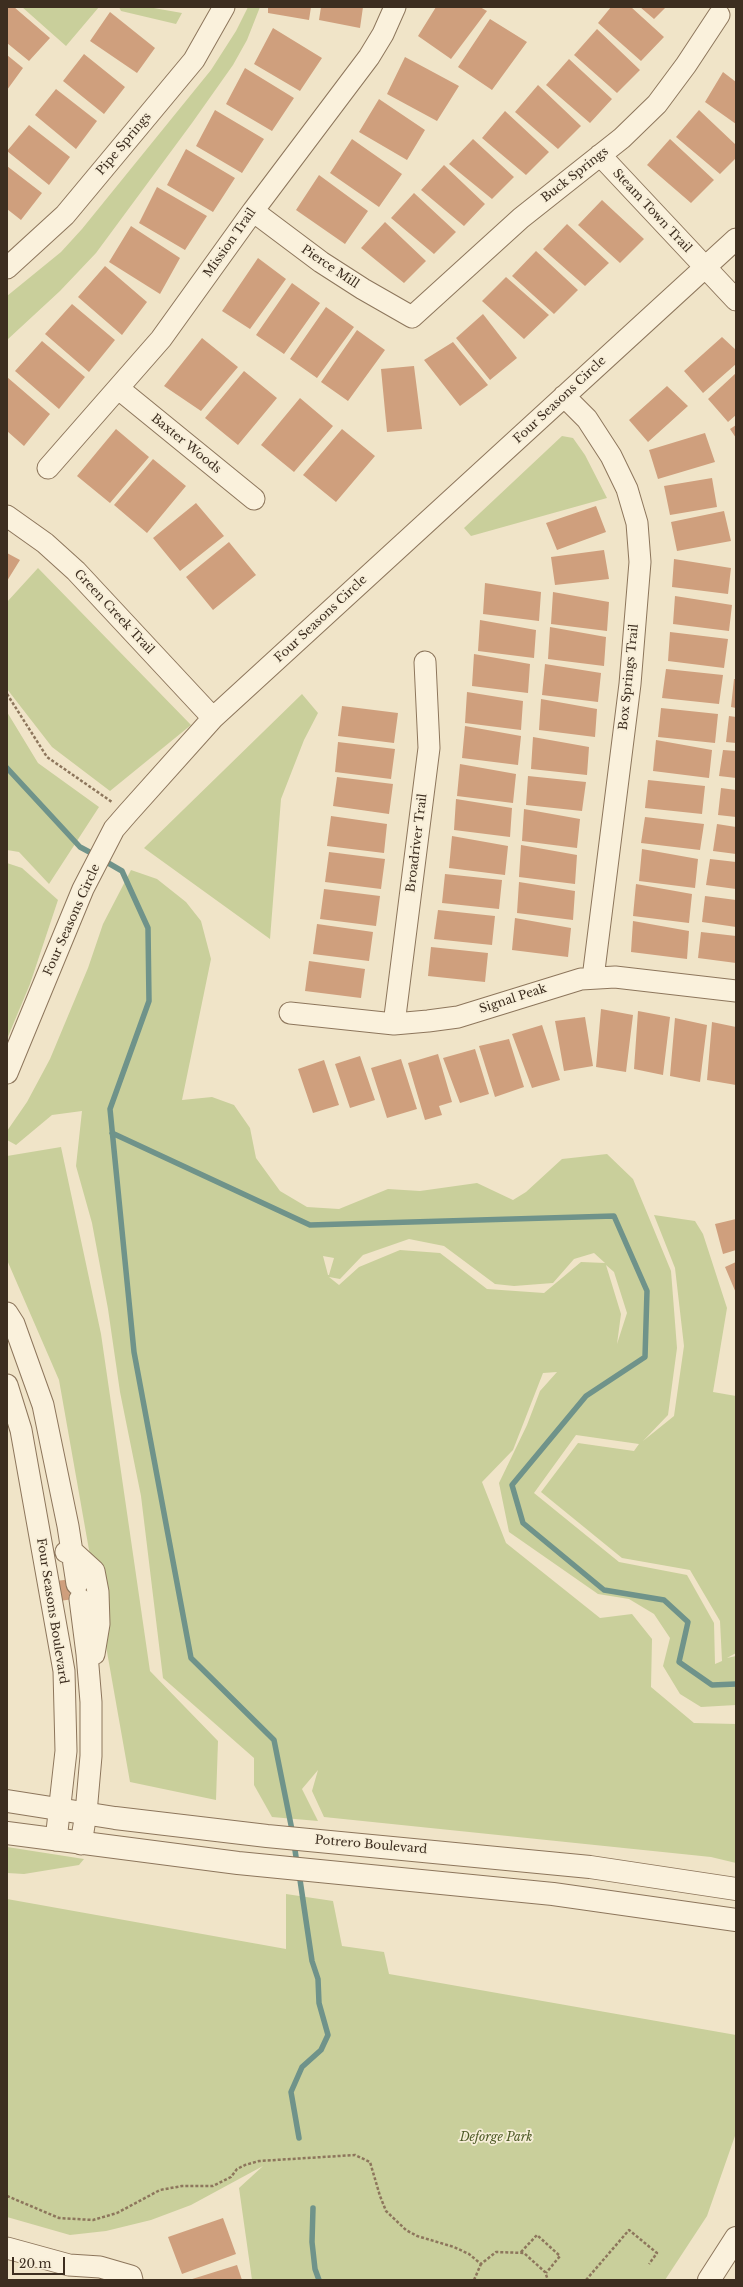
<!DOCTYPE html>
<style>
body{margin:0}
#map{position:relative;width:743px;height:2287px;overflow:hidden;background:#f0e4c8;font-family:"Libre Baskerville",serif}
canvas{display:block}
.frame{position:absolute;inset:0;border:8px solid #3d2e20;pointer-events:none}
.scale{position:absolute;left:12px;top:2257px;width:53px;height:18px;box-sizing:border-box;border:2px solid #3d2e20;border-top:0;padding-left:5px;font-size:12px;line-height:14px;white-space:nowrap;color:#3d2e20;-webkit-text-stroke:3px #f7eed8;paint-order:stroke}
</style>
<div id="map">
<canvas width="743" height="2287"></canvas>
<div class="frame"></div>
<div class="scale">20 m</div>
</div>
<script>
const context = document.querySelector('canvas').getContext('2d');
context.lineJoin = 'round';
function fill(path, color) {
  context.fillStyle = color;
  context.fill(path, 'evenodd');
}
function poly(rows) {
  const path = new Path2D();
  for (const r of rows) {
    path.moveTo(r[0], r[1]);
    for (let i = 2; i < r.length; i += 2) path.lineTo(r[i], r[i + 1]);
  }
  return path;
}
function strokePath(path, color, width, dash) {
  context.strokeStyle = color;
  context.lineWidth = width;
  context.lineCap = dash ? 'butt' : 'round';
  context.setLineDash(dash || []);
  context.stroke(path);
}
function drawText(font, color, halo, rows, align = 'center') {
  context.font = font + ' "Libre Baskerville",serif';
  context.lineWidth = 3.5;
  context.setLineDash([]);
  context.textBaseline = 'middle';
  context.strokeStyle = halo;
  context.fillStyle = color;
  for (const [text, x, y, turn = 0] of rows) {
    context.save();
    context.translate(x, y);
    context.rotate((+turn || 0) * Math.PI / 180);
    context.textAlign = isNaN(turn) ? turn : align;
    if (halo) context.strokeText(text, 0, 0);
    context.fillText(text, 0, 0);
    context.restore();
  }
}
const green = poly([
 [22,7,99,7,66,46],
 [119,7,148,7,182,13,176,24,121,11],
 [248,7,260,7,247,40,233,65,192,123,96,253,60,291,7,340,7,296,61,252,82,229,211,70,236,31],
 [562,436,573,438,585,455,607,498,471,536,464,528],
 [38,568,191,725,110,791,52,747,7,689,7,602],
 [302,694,318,713,304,740,281,799,270,939,144,848],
 [7,712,38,763,99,807,49,884,19,852,7,850],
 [7,863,22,868,58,900,30,984,7,1039],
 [131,870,157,879,186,902,201,921,211,959,182,1100,212,1097,234,1105,250,1128,256,1158,280,1191,307,1207,339,1209,388,1189,420,1191,477,1183,513,1200,526,1192,562,1159,607,1154,633,1179,671,1271,677,1348,668,1415,643,1441,674,1416,684,1346,675,1268,654,1215,695,1221,703,1234,727,1308,713,1392,736,1396,736,1653,727,1658,736,1656,736,1705,701,1707,680,1694,663,1666,670,1638,654,1614,629,1599,598,1594,509,1532,499,1483,527,1425,540,1391,557,1372,543,1373,513,1450,482,1482,506,1543,600,1618,632,1614,652,1639,651,1687,694,1723,736,1724,736,1863,711,1857,324,1817,312,1791,318,1770,302,1789,318,1821,272,1817,254,1785,254,1758,163,1678,141,1496,120,1392,108,1309,92,1223,76,1166,82,1111,52,1115,16,1145,7,1140,7,1131,27,1102,50,1059,88,968,103,924],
 [409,1239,444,1246,495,1284,514,1286,553,1283,574,1259,594,1253,605,1263,581,1262,544,1293,487,1289,440,1253,400,1250,359,1267,339,1285,329,1277,340,1279,363,1255],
 [323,1256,334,1258,329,1275,328,1275],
 [606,1265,614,1272,627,1313,617,1344,621,1314],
 [576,1435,639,1444,634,1451,578,1443,541,1492,622,1558,690,1570,720,1621,722,1661,715,1664,714,1623,687,1575,619,1562,534,1493],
 [61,1147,101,1334,150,1671,218,1741,216,1800,130,1782,59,1380,7,1260,7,1156],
 [7,1847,84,1859,79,1865,24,1874,7,1873],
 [286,1894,333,1901,342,1946,384,1952,389,1974,736,2035,736,2133,707,2216,665,2280,252,2280,239,2188,263,2166,191,2205,151,2220,106,2231,70,2235,7,2217,7,1899,286,1949]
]);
const stream = poly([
 [7,768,80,847,95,855],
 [103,860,122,871,148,928,149,1001,110,1109,134,1352,191,1658,274,1740,293,1835],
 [112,1133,310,1225,614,1216,647,1291,645,1357,586,1396,512,1485,523,1523,604,1590,664,1600,688,1622,679,1662,712,1685,736,1684],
 [294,1843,297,1864],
 [299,1873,312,1961,318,1979,319,2003,328,2035,321,2050,302,2067,291,2092,299,2138],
 [313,2208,312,2242,315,2269,319,2280]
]);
const building = poly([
 [7,7,14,7,50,38,29,61,7,43],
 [268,7,311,7,309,20,268,13],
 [321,7,363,7,360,28,319,20],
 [436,7,480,7,487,11,451,59,418,36],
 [611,7,631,7,664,37,641,61,598,23],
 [640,7,666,7,654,19],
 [110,12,155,48,137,73,90,41],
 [490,19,527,42,492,90,458,67],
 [273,28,322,58,300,91,254,64],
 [597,29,640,70,617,93,574,55],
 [84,54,125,87,104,114,63,81],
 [7,55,23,68,7,90],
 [405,57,459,86,437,121,387,94],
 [569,59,612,99,590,123,546,85],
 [245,68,294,98,272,131,226,104],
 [723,72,736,82,736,124,705,102],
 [538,85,581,126,558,149,515,112],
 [56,89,97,121,76,149,35,115],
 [379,99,425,130,407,160,359,132],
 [215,110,264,139,242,173,196,146],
 [699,110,736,145,736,158,720,174,676,137],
 [505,111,549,152,526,175,482,138],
 [29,125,70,157,49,185,7,151],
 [352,139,402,174,379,207,330,173],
 [473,139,514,177,492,199,449,164],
 [670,139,714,180,691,203,647,165],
 [186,149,235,178,213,212,167,185],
 [444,165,485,204,464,226,421,190],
 [7,166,42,193,21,220,7,209],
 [319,175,368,211,345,244,296,210],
 [157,187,207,216,185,250,139,223],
 [414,193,456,232,434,254,391,218],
 [602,200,644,239,620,263,578,225],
 [385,222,426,261,404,283,361,248],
 [567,224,609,263,585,286,543,249],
 [131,226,180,258,160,294,109,262],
 [536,251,578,290,554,314,512,276],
 [258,258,286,279,250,329,222,311],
 [105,266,147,302,122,335,78,297],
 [506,277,549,315,524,339,482,301],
 [292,283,320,303,284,354,256,335],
 [72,304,115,340,89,372,45,334],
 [326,307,354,327,317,378,290,359],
 [483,314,517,358,490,380,456,338],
 [357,330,385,350,348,401,321,382],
 [722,337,736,350,736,364,703,393,684,371],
 [202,338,238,367,201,411,164,386],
 [42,341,85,377,59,409,15,371],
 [453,342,488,385,460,406,424,360],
 [414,366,422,429,387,432,381,369],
 [244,371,277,398,238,445,205,418],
 [736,373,736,415,728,422,708,399],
 [7,377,50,414,24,446,7,431],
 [667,386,688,406,648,442,629,420],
 [300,398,333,426,294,472,261,445],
 [736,425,736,438,730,429],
 [116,429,149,457,110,503,77,476],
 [342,429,375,456,336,502,303,475],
 [705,433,715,462,658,479,649,450],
 [153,459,186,486,147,533,114,505],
 [712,478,717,507,670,515,664,486],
 [196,503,224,536,180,571,153,538],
 [596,506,606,532,557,550,546,523],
 [724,511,731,541,677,551,671,522],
 [229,542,256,575,213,610,186,577],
 [604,550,609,579,555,585,551,557],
 [7,553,20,560,7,581],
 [674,559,731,568,728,594,672,587],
 [485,583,541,592,539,621,483,614],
 [553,592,609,602,607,631,551,624],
 [675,596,732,605,729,631,673,624],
 [480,620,536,630,534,658,478,651],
 [550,627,606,637,604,666,548,659],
 [670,632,728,639,724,668,668,661],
 [474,654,530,664,528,693,472,686],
 [545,664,601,673,598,702,542,695],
 [666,669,723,675,719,704,662,698],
 [734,679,736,679,736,708,731,707],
 [467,692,523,701,521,730,465,723],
 [541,699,597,709,595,737,539,730],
 [342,706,398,713,394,743,338,736],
 [661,708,718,714,715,743,658,737],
 [729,716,736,717,736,743,726,742],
 [465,726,521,736,518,765,462,758],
 [533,737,589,747,587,775,531,769],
 [656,740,712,750,709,778,653,771],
 [338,742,395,749,391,779,335,772],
 [723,750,736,751,736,778,719,776],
 [460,764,516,774,513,803,457,796],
 [528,776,586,782,582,811,526,805],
 [337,777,393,784,389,814,333,806],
 [648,780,705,786,702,814,645,808],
 [721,788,736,790,736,817,718,815],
 [456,799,512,808,510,837,454,830],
 [524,809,580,819,577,848,522,841],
 [331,816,387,824,384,853,327,846],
 [645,817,704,824,700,850,641,843],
 [717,824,736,827,736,854,713,851],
 [452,836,508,846,505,875,449,868],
 [521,845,577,855,575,884,519,877],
 [642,849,698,859,695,888,639,881],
 [329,852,385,859,381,889,325,882],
 [710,859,736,862,736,889,706,885],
 [445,874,502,880,499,909,442,903],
 [519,882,575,891,573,920,517,913],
 [636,884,692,894,689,923,633,916],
 [324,889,380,896,376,926,320,919],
 [705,896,736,900,736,927,702,922],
 [438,910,495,916,492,945,434,939],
 [515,918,571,928,568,957,512,950],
 [633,921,689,931,687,959,631,952],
 [317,924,373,932,369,961,313,954],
 [701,932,736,936,736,963,698,958],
 [431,947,488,953,485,982,428,976],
 [309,961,365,969,361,998,305,991],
 [601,1009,633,1015,626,1072,596,1067],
 [638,1011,670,1017,663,1075,634,1069],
 [585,1017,593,1066,564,1071,555,1021],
 [675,1018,707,1025,700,1082,670,1076],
 [712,1022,736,1027,736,1085,707,1080],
 [542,1025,560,1080,532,1088,512,1034],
 [509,1039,524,1087,495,1097,479,1046],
 [475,1049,489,1094,460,1103,443,1058],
 [438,1054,452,1102,439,1106,442,1115,425,1120,408,1063],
 [360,1056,375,1100,350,1108,335,1064],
 [401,1059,417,1109,387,1118,371,1068],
 [324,1060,339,1105,313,1113,298,1069],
 [736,1219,736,1250,723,1254,715,1224],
 [736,1262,736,1293,725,1267],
 [72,1579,88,1583,89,1597,59,1601,56,1581],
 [223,2218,236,2254,182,2274,168,2237],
 [237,2265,242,2280,189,2280]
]);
const path = poly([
 [7,694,47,757,112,802],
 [7,2196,59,2218,93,2220,117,2213,160,2190,182,2186,213,2186,231,2177,237,2169,245,2165,259,2161,355,2155,370,2162,380,2196,386,2211,406,2230,417,2236,454,2247,469,2254,481,2264,496,2252,524,2253,545,2272,548,2280],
 [521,2252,537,2235,560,2256,546,2273],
 [474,2280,481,2264],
 [586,2280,629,2230,657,2253,649,2264]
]);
const minor = poly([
 [600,155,736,300],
 [253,211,321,262,363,289,412,317,521,218,622,138,657,104,686,65,719,15],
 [7,268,65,215,194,60,224,7],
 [119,389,254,499],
 [564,396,587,419,611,456,627,489,637,523,640,562,630,684,593,978],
 [48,468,161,339,253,211,369,57,383,34,395,7],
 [7,516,45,543,76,571,213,718],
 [290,1013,394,1024,428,1021,458,1017,581,979,615,977,736,991],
 [394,1024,429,748,425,662],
 [7,1073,83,889,114,829,127,814,213,718,736,239],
 [7,1313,14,1324,43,1405,68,1526,77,1584],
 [7,1385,21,1430,64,1671,66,1751,56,1840],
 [66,1552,72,1551,94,1571,98,1592,99,1624,94,1654],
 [80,1599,87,1654,91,1702,91,1756,86,1813,81,1844],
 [7,2248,69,2265,100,2267,131,2276,132,2280]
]);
const tertiary = poly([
 [7,1801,115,1818,267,1836,590,1867,736,1889],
 [7,1833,238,1863,553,1894,736,1920],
 [709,2280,736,2238]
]);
const streetNames = [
 ["Pipe Springs",124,144,-50],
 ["Buck Springs",575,175,-38],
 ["Steam Town Trail",652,211,47],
 ["Mission Trail",230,243,-55],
 ["Pierce Mill",330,267,34],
 ["Four Seasons Circle",560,400,-43],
 ["Baxter Woods",186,444,39],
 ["Green Creek Trail",114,612,47],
 ["Four Seasons Circle",321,619,-43],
 ["Box Springs Trail",629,677,-84],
 ["Broadriver Trail",417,843,-83],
 ["Four Seasons Circle",72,920,-66],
 ["Signal Peak",513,999,-18],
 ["Four Seasons Boulevard",52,1611,81],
 ["Potrero Boulevard",371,1845,5]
];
const parkNames = [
 ["Deforge Park",496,2138]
];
fill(green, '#c9cf9b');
strokePath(stream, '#6f938a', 5.5);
fill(building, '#cf9f7d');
strokePath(minor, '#8d765c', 23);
strokePath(tertiary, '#8d765c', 24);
strokePath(path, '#8d765c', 2.5, [3, 2]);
strokePath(minor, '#faf1dc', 21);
strokePath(tertiary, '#faf1dc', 22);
drawText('12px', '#3d2e20', '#f7eed8', streetNames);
drawText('italic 12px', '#4d5a26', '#f7eed8', parkNames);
</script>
